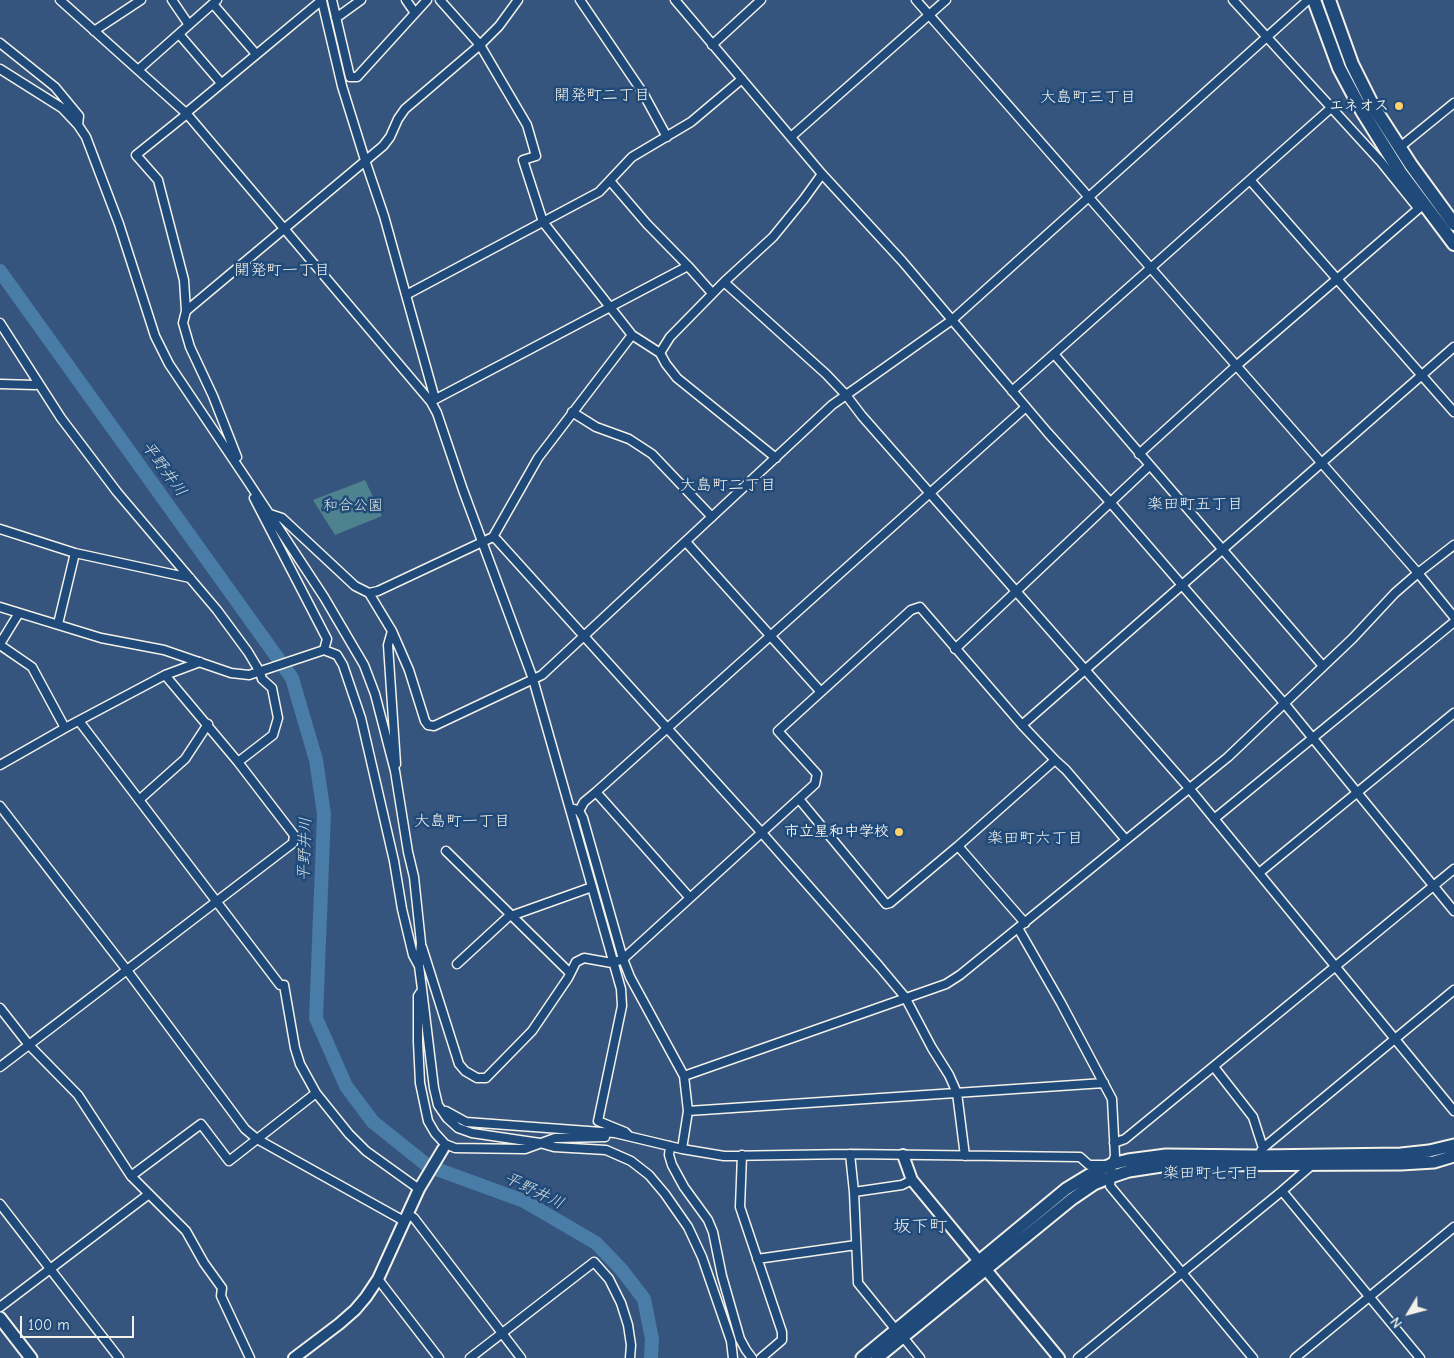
<!DOCTYPE html>
<meta charset="utf-8">
<style>
body{margin:0}
#map{position:relative;width:1454px;height:1358px;overflow:hidden;background:#35557e;font-family:"Comic Neue",sans-serif}
canvas{display:block}
.north{position:absolute;left:1384px;top:1288px;width:50px;height:50px;-webkit-text-stroke:4px #1f4a7a;paint-order:stroke;rotate:233deg;font-size:14px;font-weight:700;line-height:20px;text-align:center;color:#f4f1e8}
.north::after{content:'';display:block;margin:auto;width:18px;height:22px;background:#f4f1e8;clip-path:polygon(50% 0,100% 100%,50% 72%,0 100%)}
.scale{position:absolute;left:20px;top:1316px;width:114px;height:22px;box-sizing:border-box;border:2px solid #f4f1e8;border-top:0;padding-left:6px;font-size:15px;line-height:18px;white-space:nowrap;color:#f4f1e8;-webkit-text-stroke:4px #1f4a7a;paint-order:stroke}
</style>
<div id="map">
<canvas width="1454" height="1358"></canvas>
<div class="north">N</div>
<div class="scale">100 m</div>
</div>
<script>
const context = document.querySelector('canvas').getContext('2d');
context.lineJoin = 'round';
function fill(path, color) {
  context.fillStyle = color;
  context.fill(path, 'evenodd');
}
function poly(rows) {
  const path = new Path2D();
  for (const r of rows) {
    path.moveTo(r[0], r[1]);
    for (let i = 2; i < r.length; i += 2) path.lineTo(r[i], r[i + 1]);
  }
  return path;
}
function strokePath(path, color, width, dash) {
  context.strokeStyle = color;
  context.lineWidth = width;
  context.lineCap = dash ? 'butt' : 'round';
  context.setLineDash(dash || []);
  context.stroke(path);
}
function drawText(font, color, halo, rows, align = 'center') {
  context.font = font + ' "Comic Neue","Klee One",sans-serif';
  context.lineWidth = 5;
  context.setLineDash([]);
  context.textBaseline = 'middle';
  context.strokeStyle = halo;
  context.fillStyle = color;
  for (const [text, x, y, turn = 0] of rows) {
    context.save();
    context.translate(x, y);
    context.rotate((+turn || 0) * Math.PI / 180);
    context.textAlign = isNaN(turn) ? turn : align;
    if (halo) context.strokeText(text, 0, 0);
    context.fillText(text, 0, 0);
    context.restore();
  }
}
const green = poly([
 [365,480,382,516,335,535,313,500]
]);
const river = poly([
 [0,271,292,678,316,760,324,814,316,1018,346,1086,373,1122,428,1166,524,1201,596,1243,621,1269,644,1299,652,1339,651,1358]
]);
const minor = poly([
 [60,0,187,114,431,402,437,413,463,490,533,679,621,989,622,1006,598,1121,625,1132,629,1136],
 [172,0,189,25],
 [332,0,350,77,357,77,427,0],
 [406,0,415,13],
 [440,0,480,45,527,125,536,156,523,160,543,222,632,335,660,353,666,364,677,378,776,458],
 [580,0,643,93,667,137],
 [675,0,822,174,902,261,1048,433,1110,502,1284,703,1454,911],
 [916,0,1418,573,1454,617],
 [1233,0,1381,162,1418,208],
 [322,1,342,86,365,160,384,216,435,399],
 [213,4,256,54],
 [336,18,361,0],
 [94,31,141,0],
 [179,34,221,83],
 [0,43,55,87,79,116,78,125],
 [712,45,761,0],
 [0,69,62,108,78,125,86,137,119,224,155,336,169,364,247,480,324,597,364,665,375,694,395,771,408,852,414,877,421,943,419,966,422,989,434,1088,438,1105,447,1118,458,1128,472,1133,540,1143,554,1147,606,1150,631,1161,649,1175,665,1194,688,1227,702,1257,731,1341,733,1358],
 [138,70,217,0],
 [186,113,322,0],
 [187,114,136,155,158,180,184,280,186,311,183,323,190,347,213,396,237,457],
 [792,136,946,0],
 [1400,147,1454,103],
 [1250,180,1454,412],
 [611,182,647,224,688,266,712,293],
 [724,282,826,374,846,395,862,416,1189,788,1454,1111],
 [406,295,599,192,632,157,691,122,742,79],
 [186,311,383,146,390,137,398,119,405,109,480,45,499,26,518,0],
 [0,323,61,418,117,492,217,610,248,652,260,672,262,679,272,688,278,718,273,735,238,762],
 [660,353,670,337,724,282,773,237,804,199,822,174],
 [1054,354,1323,666],
 [0,384,35,385,39,384],
 [1012,391,1331,108],
 [432,401,688,266],
 [572,412,596,427,629,439,652,454,712,517],
 [1139,454,1236,366,1424,204],
 [254,498,327,639,324,650],
 [270,514,282,518,355,586,369,593,392,631,388,645,396,764],
 [0,529,75,553,190,578],
 [493,537,497,540,762,833,879,966,905,997,932,1048,949,1075,957,1093,965,1156],
 [686,542,821,692],
 [369,593,378,591,493,537,538,458,632,335],
 [0,607,101,638,164,650,231,673,249,675,324,650,337,655,343,665,361,718,394,861,402,909,413,955,419,966],
 [58,624,75,553],
 [392,631,409,670,425,721,428,725,434,726,542,675,832,405,952,320,1308,0],
 [0,644,19,613],
 [0,645,32,667,65,728],
 [955,649,1149,466],
 [79,721,280,985,284,985,295,1048,300,1064,316,1093,349,1134,366,1151,419,1189],
 [1022,725,1454,347],
 [1055,760,1066,770,1126,840],
 [0,765,65,728,165,675,200,662],
 [596,792,690,898],
 [139,800,185,759,208,724],
 [0,806,126,969,245,1129,257,1139,404,1221],
 [574,809,579,811,583,818,623,959,630,977,684,1076,688,1111,682,1149],
 [579,811,584,802,596,792,1026,407],
 [1214,819,1454,622],
 [958,846,1025,923],
 [446,851,570,973],
 [1259,873,1454,713],
 [1018,928,1061,1003,1112,1099,1115,1156,1112,1164,1110,1186,1253,1358],
 [422,947,459,1064,465,1071,477,1078,486,1078,532,1031,568,978,576,962,584,958,612,963,623,959,815,784,817,774,778,731,911,610,920,607,1022,725,1055,760,958,846,890,903,886,904,799,799],
 [457,964,508,917,592,887],
 [420,993,418,996,418,1042,420,1083,428,1121,435,1133,445,1144,455,1148,525,1149,555,1138,605,1137],
 [0,1008,29,1045,78,1095,131,1176,186,1231,204,1263,222,1288,221,1296,250,1358],
 [0,1067,293,843,294,835,238,762,165,675],
 [1214,1067,1253,1117,1263,1148,1261,1151],
 [684,1076,946,984,960,975,1228,757,1353,638,1395,593,1418,573,1454,545],
 [446,1111,466,1122,615,1133,682,1149,724,1156,850,1154,1080,1157,1089,1165,1105,1165],
 [688,1111,1104,1083],
 [1114,1143,1125,1139,1454,869],
 [670,1146,669,1155,672,1165,684,1187,708,1220,713,1232,722,1276,740,1339,746,1350,752,1358],
 [1263,1148,1454,990],
 [850,1154,854,1192,858,1283,896,1330],
 [742,1155,740,1207,782,1332,782,1340,761,1358],
 [131,1176,201,1124,229,1161,316,1093],
 [1282,1191,1420,1358],
 [854,1192,902,1185,912,1180],
 [0,1204,119,1358],
 [407,1214,414,1218,521,1358],
 [757,1259,856,1245],
 [378,1279,439,1358],
 [0,1307,149,1194],
 [903,1337,920,1358],
 [470,1358,594,1262,609,1279,621,1303,628,1325,631,1345,630,1358],
 [1078,1358,1282,1191,1313,1164],
 [1295,1358,1454,1227]
]);
const tertiary = poly([
 [903,1155,912,1180,1059,1358],
 [294,1358,339,1324,355,1310,366,1297,378,1279,419,1189,443,1149]
]);
const secondary = poly([
 [0,1318,31,1358],
 [862,1358,1066,1189,1089,1175,1112,1164,1128,1160,1166,1155,1258,1156,1401,1154,1429,1151,1454,1145],
 [877,1358,1072,1199,1094,1184,1111,1177,1129,1171,1168,1165,1401,1164,1434,1162,1454,1156]
]);
const trunk = poly([
 [1314,0,1339,68,1362,111,1400,172,1454,244],
 [1329,0,1352,64,1373,106,1411,165,1454,224]
]);
const markers = [
 [1399,106,5,"#ffd166"],
 [899,832,5,"#ffd166"]
];
const poiNames = [
 ["エネオス",1389,106],
 ["市立星和中学校",889,832]
];
const parkNames = [
 ["和合公園",353,506]
];
const neighbourhoodNames = [
 ["開発町二丁目",602,95],
 ["大島町三丁目",1088,97],
 ["開発町一丁目",282,270],
 ["大島町二丁目",728,485],
 ["楽田町五丁目",1195,504],
 ["大島町一丁目",462,821],
 ["楽田町六丁目",1035,838],
 ["楽田町七丁目",1211,1173]
];
const waterNames = [
 ["平野井川",164,469,54],
 ["平野井川",305,849,-88],
 ["平野井川",534,1191,26]
];
const quarterNames = [
 ["坂下町",920,1227]
];
fill(green, '#4e828e');
strokePath(river, '#497ca6', 14);
strokePath(minor, '#f4f1e8', 11);
strokePath(tertiary, '#f4f1e8', 14);
strokePath(secondary, '#f4f1e8', 15);
strokePath(trunk, '#f4f1e8', 16);
strokePath(minor, '#1f4a7a', 8);
strokePath(tertiary, '#1f4a7a', 10);
strokePath(secondary, '#1f4a7a', 11);
strokePath(trunk, '#1f4a7a', 12);
for (const [x, y, r, color] of markers) {
  const dot = new Path2D();
  dot.arc(x, y, r, 0, 2 * Math.PI);
  context.fillStyle = color;
  context.fill(dot);
  strokePath(dot, '#1f4a7a', 2);
}
drawText('bold 15px', '#f4f1e8', '#1f4a7a', poiNames, 'right');
drawText('15px', '#dbe0da', '#1f4a7a', parkNames);
drawText('16px', '#f4f1e8', '#1f4a7a', neighbourhoodNames);
drawText('italic 16px', '#dadfde', '#1f4a7a', waterNames);
drawText('18px', '#f4f1e8', '#1f4a7a', quarterNames);
</script>
